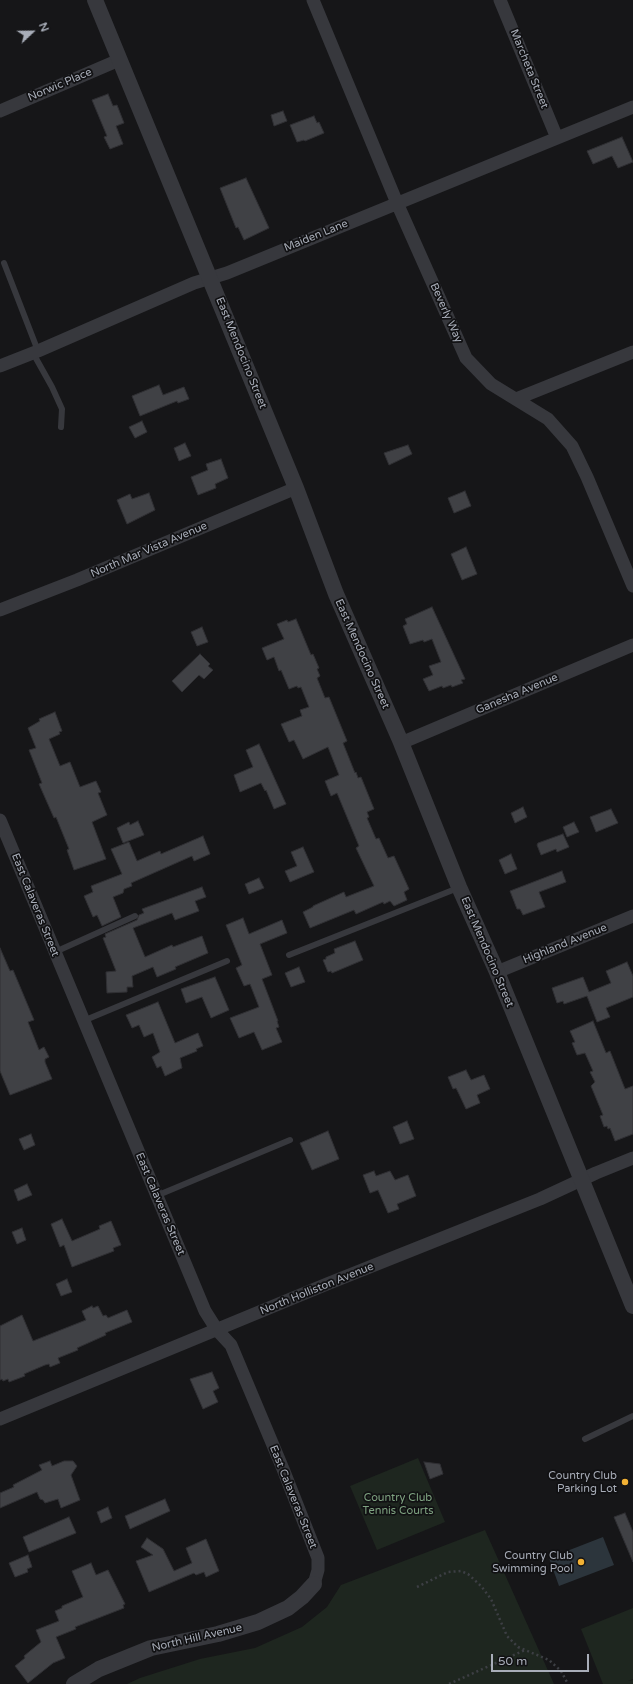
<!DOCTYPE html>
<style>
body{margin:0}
#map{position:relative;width:633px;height:1684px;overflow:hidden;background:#161618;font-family:"Varela Round",sans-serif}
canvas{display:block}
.north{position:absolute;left:12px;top:12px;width:40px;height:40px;-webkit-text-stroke:3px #111113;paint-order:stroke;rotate:68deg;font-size:11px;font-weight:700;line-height:16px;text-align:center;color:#a8adb8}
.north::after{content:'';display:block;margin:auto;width:14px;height:18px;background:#a8adb8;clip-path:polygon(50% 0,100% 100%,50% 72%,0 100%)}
.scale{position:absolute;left:491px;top:1654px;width:98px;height:18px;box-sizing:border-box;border:2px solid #a8adb8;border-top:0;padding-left:5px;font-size:12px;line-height:14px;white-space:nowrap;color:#a8adb8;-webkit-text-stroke:3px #111113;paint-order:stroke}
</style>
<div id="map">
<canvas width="633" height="1684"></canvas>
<div class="north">N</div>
<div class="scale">50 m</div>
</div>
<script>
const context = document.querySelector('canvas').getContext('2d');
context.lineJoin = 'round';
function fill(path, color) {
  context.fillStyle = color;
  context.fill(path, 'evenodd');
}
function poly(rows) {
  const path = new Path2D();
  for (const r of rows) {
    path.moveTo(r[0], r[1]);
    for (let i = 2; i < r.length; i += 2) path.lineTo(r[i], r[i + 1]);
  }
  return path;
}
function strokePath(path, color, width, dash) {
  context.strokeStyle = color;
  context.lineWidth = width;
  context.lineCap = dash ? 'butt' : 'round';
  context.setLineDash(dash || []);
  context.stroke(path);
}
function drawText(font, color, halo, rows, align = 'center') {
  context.font = font + ' "Varela Round",sans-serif';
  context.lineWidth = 3.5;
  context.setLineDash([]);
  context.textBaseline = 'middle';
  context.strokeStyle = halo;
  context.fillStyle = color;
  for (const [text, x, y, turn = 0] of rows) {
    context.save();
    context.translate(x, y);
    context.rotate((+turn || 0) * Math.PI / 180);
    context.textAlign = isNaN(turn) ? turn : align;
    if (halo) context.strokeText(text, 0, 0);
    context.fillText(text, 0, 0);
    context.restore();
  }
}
const green = poly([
 [418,1458,445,1522,377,1550,350,1486],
 [485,1530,554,1684,127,1684,140,1678,200,1659,255,1648,302,1627,327,1607,341,1585],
 [633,1608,633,1679,628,1681,633,1680,633,1684,603,1684,581,1629]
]);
const water = poly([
 [603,1537,614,1565,559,1586,549,1558]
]);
const building = poly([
 [108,94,113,106,117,105,124,123,116,126,123,144,110,149,104,137,107,136,92,100,108,94],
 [283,111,287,121,274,126,271,115,283,111],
 [314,116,317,123,319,122,324,133,305,141,304,140,297,142,290,125,314,116],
 [622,137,633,162,618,168,612,156,593,164,587,151,622,137],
 [246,178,269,228,244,240,238,227,236,228,220,188,246,178],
 [159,385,163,395,184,387,189,399,178,403,177,401,140,416,132,396,159,385],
 [142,421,147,432,135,438,129,427,142,421],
 [185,443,191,456,179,461,174,448,185,443],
 [408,445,412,454,389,465,384,453,408,445],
 [221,459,228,478,215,484,216,488,198,495,191,477,208,470,206,464,221,459],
 [465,491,471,506,454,513,448,498,465,491],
 [149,493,155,510,127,524,117,500,130,494,132,499,149,493],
 [466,547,477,574,462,580,451,554,466,547],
 [432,607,465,679,461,680,463,683,452,687,451,685,443,688,442,686,429,691,423,679,433,675,429,666,441,662,432,639,424,642,423,640,410,644,403,626,407,624,405,619,432,607],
 [296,619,311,655,313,654,319,668,317,669,320,676,317,678,325,698,329,697,347,741,343,743,355,773,356,772,358,778,361,777,374,809,367,812,369,817,367,818,376,839,379,838,388,858,394,856,409,889,404,892,407,900,394,906,390,901,384,904,383,902,356,914,354,910,310,928,303,912,313,907,313,906,344,892,346,897,374,886,356,848,359,846,337,793,331,796,325,781,339,775,328,747,303,759,294,740,289,742,281,724,302,716,300,710,309,707,301,687,298,688,297,686,289,689,281,670,279,671,274,657,267,660,262,648,284,639,277,624,287,620,288,622,296,619],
 [202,627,208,642,197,646,191,632,202,627],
 [200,654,210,664,208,666,213,670,204,679,199,675,182,692,172,681,200,654],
 [55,712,62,731,59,732,60,734,49,739,60,766,70,762,80,787,96,781,101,792,98,793,107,815,92,822,106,859,74,870,67,850,69,849,56,817,54,818,39,784,42,783,29,750,36,748,28,728,40,721,39,719,55,712],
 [259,744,286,804,274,809,266,790,265,791,261,783,240,792,234,775,253,767,246,750,259,744],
 [523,807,527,817,515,823,511,813,523,807],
 [611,809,618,823,596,832,590,817,611,809],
 [138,821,144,835,123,843,117,828,129,822,130,825,138,821],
 [574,822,579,832,567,837,563,827,574,822],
 [563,834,569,847,557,852,556,849,541,855,537,845,538,843,563,834],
 [203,836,210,854,194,861,192,856,131,883,132,886,124,889,123,893,113,897,121,917,102,926,97,915,93,917,84,896,93,892,91,886,122,874,111,849,129,842,137,861,160,851,161,854,203,836],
 [303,847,314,872,290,882,285,871,297,866,291,852,303,847],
 [511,854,517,869,505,874,499,860,511,854],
 [562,871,566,882,539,892,545,907,523,915,520,909,517,909,510,891,562,871],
 [259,878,264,888,249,894,245,884,259,878],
 [202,887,206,897,195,901,199,911,175,920,172,913,133,928,145,957,172,945,173,947,202,936,208,953,175,967,176,969,157,977,153,967,132,976,133,987,127,987,127,992,107,993,106,972,116,971,103,938,106,937,105,934,137,920,139,915,144,913,142,909,202,887],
 [243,918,249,934,282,920,287,933,260,944,272,975,262,979,278,1021,277,1021,279,1027,276,1028,282,1042,262,1050,254,1032,239,1038,230,1018,259,1007,250,984,244,986,236,968,242,965,226,925,243,918],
 [355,941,363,960,332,973,331,971,328,972,323,960,326,959,326,957,335,953,334,949,355,941],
 [0,948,10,971,13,970,34,1020,28,1022,39,1050,44,1047,49,1057,45,1059,45,1062,52,1079,10,1095,0,1071,0,948],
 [627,962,633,976,633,997,606,1008,610,1017,597,1022,587,996,564,1004,563,1001,557,1003,552,988,583,977,589,992,611,983,606,971,627,962],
 [299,967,305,982,291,987,285,973,299,967],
 [215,977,229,1010,211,1018,202,997,186,1003,181,989,215,977],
 [158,1002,175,1043,198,1033,203,1046,196,1049,197,1051,180,1058,182,1068,165,1076,161,1066,157,1068,152,1057,160,1052,153,1033,144,1037,139,1025,132,1028,126,1015,158,1002],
 [593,1021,606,1053,610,1051,625,1089,633,1086,633,1134,615,1141,610,1128,608,1129,607,1126,604,1127,600,1116,603,1115,591,1086,595,1082,590,1072,593,1071,585,1053,577,1055,572,1043,575,1042,570,1031,593,1021],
 [466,1070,471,1080,484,1075,490,1089,477,1095,480,1103,466,1109,459,1094,456,1088,453,1089,448,1077,466,1070],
 [407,1121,414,1139,400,1144,393,1127,407,1121],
 [328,1131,339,1159,312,1170,300,1143,328,1131],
 [31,1134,35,1145,24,1150,19,1139,31,1134],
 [374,1171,376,1176,390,1171,395,1180,408,1175,416,1196,397,1204,399,1209,388,1213,378,1190,370,1193,363,1175,374,1171],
 [27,1184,32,1195,18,1201,14,1190,27,1184],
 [62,1219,72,1241,100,1229,99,1226,111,1221,121,1245,113,1248,114,1251,72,1267,64,1245,60,1247,51,1224,62,1219],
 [22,1228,26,1240,17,1244,12,1232,22,1228],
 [67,1279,72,1292,61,1296,56,1284,67,1279],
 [92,1306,93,1308,98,1306,103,1316,106,1315,108,1318,127,1310,132,1322,105,1333,106,1335,77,1348,78,1350,58,1358,60,1363,50,1367,49,1364,45,1365,24,1374,25,1376,9,1382,8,1379,3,1381,2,1379,0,1380,0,1326,22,1315,33,1341,86,1320,82,1311,92,1306],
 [212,1372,219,1388,213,1391,218,1402,203,1409,190,1379,212,1372],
 [50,1461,52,1466,64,1461,73,1461,77,1466,71,1475,80,1500,61,1508,58,1499,45,1503,43,1500,40,1499,37,1492,0,1508,0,1493,14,1487,13,1485,42,1470,39,1465,50,1461],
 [424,1462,440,1464,443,1474,430,1479,424,1462],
 [165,1499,170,1511,130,1529,125,1516,165,1499],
 [108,1507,112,1518,101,1523,97,1512,108,1507],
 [625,1513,633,1532,633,1562,614,1517,625,1513],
 [69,1517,76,1533,29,1552,23,1537,69,1517],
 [147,1538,163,1549,174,1571,192,1563,186,1548,206,1539,219,1571,206,1577,204,1572,196,1575,194,1573,149,1592,136,1561,153,1555,141,1547,147,1538],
 [28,1555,32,1567,27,1569,28,1572,15,1577,9,1563,28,1555],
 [91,1563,96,1575,108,1570,125,1604,123,1605,124,1608,75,1627,76,1629,56,1637,65,1658,53,1663,28,1683,15,1666,25,1658,24,1656,41,1642,36,1630,59,1621,55,1611,62,1608,62,1606,83,1597,72,1571,91,1563]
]);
const path = poly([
 [417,1587,448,1572,461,1571,468,1574,481,1586,491,1599,507,1636,518,1647,549,1660,561,1671,568,1684],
 [449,1684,525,1650]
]);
const service = poly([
 [4,263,38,351],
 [33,353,52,387,62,409,61,427],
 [55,952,135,916],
 [289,955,458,888],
 [83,1021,227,961],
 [156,1196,290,1140],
 [585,1439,633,1416]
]);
const minor = poly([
 [313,0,397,203,466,358,491,384,548,419,572,446,587,477,633,586],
 [500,0,557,138],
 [0,111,119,60],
 [0,366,38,351,194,283,227,273,633,107],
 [516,399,633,352],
 [0,610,77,580,296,488],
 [401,743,633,645],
 [0,820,205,1311,217,1330,231,1345,283,1469,318,1558,318,1570,314,1584],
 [497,972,633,916],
 [0,1419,327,1284,540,1199,596,1173,633,1158]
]);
const tertiary = poly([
 [95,0,296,488,336,594,400,740,459,887,497,972,633,1306],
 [74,1684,99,1669,151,1648,218,1634,258,1622,288,1608,302,1597,314,1584]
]);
const markers = [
 [625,1482,4,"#f2b134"],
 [581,1562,4,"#f2b134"]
];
const streetNames = [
 ["Marcheta Street",529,69,68],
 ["Norwic Place",60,85,-23],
 ["Maiden Lane",316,236,-22],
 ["Beverly Way",446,313,66],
 ["East Mendocino Street",241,353,68],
 ["North Mar Vista Avenue",149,550,-23],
 ["East Mendocino Street",362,654,66],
 ["Ganesha Avenue",517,694,-23],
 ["East Calaveras Street",35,905,68],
 ["Highland Avenue",565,944,-22],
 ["East Mendocino Street",487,952,67],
 ["East Calaveras Street",160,1204,67],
 ["North Holliston Avenue",317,1289,-22],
 ["East Calaveras Street",293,1497,68],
 ["North Hill Avenue",197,1638,-13]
];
const poiNames = [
 ["Country Club",617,1476],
 ["Parking Lot",617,1489],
 ["Country Club",573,1556],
 ["Swimming Pool",573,1569]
];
const parkNames = [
 ["Country Club",398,1498],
 ["Tennis Courts",398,1511]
];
fill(green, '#1e261f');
fill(water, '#2c353c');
fill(building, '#404145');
strokePath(building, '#303034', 1);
strokePath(path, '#3d3f44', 2.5, [2, 3]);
strokePath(service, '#37383d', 6);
strokePath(minor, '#37383d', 13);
strokePath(tertiary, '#37383d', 16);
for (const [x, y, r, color] of markers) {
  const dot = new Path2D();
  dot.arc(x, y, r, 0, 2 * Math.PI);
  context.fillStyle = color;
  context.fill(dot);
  strokePath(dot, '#111113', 1.5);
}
drawText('11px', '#a8adb8', '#111113', streetNames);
drawText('11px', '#a8adb8', '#111113', poiNames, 'right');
drawText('11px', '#7fa381', '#111113', parkNames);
</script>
